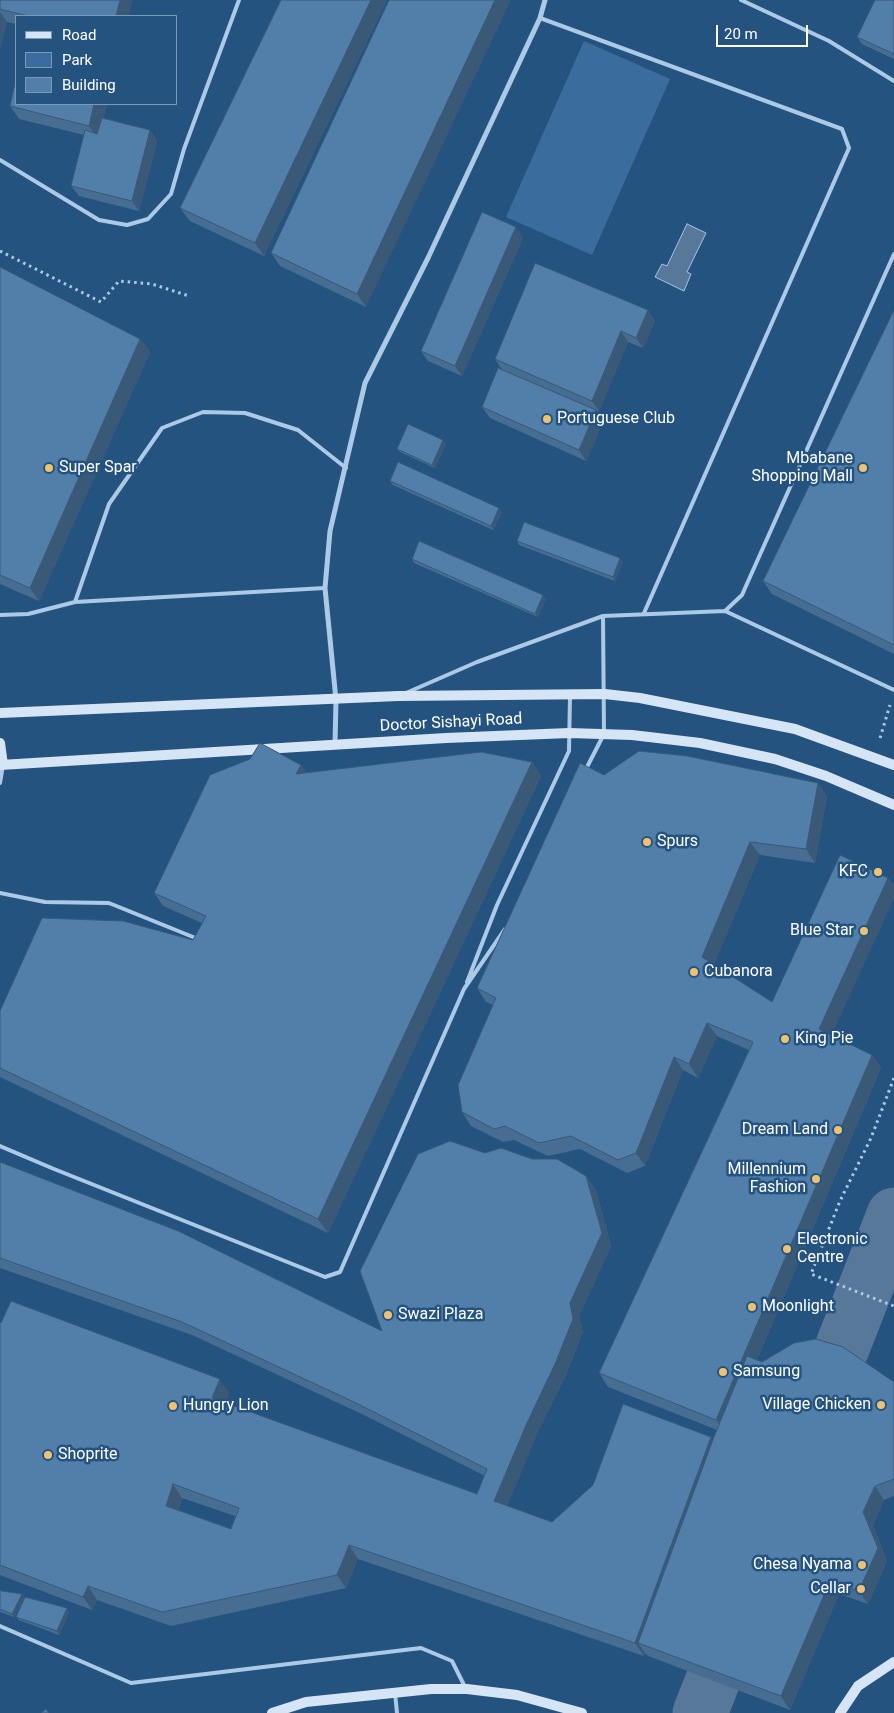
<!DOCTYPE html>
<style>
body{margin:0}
#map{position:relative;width:894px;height:1713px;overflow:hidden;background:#255380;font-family:Roboto,sans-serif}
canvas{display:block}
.legend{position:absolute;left:15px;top:15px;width:162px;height:90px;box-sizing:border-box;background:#255380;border:1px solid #7c98b3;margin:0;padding:6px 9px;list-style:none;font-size:15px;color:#fff}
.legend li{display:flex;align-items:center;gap:10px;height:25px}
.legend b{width:25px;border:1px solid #7c98b3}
.scale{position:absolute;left:716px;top:25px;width:92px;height:22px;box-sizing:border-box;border:2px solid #fff;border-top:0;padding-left:6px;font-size:15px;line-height:18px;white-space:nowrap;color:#fff;-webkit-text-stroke:4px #255380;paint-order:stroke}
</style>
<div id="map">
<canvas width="894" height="1713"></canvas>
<ul class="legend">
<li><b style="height:6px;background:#d6e5f5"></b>Road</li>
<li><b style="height:14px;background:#3a6d9d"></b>Park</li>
<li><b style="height:14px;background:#527faa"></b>Building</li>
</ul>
<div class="scale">20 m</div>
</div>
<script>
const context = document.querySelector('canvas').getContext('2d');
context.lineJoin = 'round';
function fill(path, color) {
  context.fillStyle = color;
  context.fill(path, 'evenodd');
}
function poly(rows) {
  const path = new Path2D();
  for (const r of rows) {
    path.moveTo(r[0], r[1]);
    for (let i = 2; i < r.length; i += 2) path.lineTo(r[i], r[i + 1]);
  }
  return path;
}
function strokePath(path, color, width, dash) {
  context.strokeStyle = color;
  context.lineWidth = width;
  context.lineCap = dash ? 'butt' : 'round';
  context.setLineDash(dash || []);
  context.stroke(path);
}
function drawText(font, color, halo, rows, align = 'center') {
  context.font = font + ' Roboto,sans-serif';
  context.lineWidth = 5;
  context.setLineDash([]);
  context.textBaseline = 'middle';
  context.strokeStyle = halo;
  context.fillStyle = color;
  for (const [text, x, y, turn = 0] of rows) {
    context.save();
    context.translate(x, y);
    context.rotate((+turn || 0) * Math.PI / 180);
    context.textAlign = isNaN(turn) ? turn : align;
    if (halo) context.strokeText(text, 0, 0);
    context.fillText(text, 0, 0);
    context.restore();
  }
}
const green = poly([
 [584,41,670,79,592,255,506,217]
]);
const water = poly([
 [687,224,706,233,687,272,691,274,684,291,655,277,662,264,667,266,687,224]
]);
const river = poly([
 [815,1417,894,1215],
 [700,1713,741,1609]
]);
const path = poly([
 [0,251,101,302,119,281,152,284,189,296],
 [880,738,890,705],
 [894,1078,871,1138,840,1201,811,1274,894,1306]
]);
const service = poly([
 [741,0,829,41,894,81],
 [540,18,842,129,849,148,644,613],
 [0,160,99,220,127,225,148,219,171,194,184,149,239,0],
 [75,602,109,504,162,428,203,412,245,413,298,430,346,468],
 [725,611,894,690],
 [0,615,28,614,75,602,325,588],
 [406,693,477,662,603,616,725,611,742,595,894,254],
 [586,769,604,734,603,616],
 [0,783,3,765],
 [0,893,45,902,109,903,198,939],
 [467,982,497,905,569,751,570,696],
 [0,1146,54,1169,325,1277,340,1272,464,989,505,929],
 [0,1626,131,1683,421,1648,452,1661,465,1687],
 [395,1693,397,1713]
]);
const minor = poly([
 [335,744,336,700,325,588,330,531,365,383,428,258,540,18,545,0]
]);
const secondary = poly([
 [0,713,398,696,605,694,640,698,795,729,894,765],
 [0,743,3,765],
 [0,765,446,738,569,733,632,735,700,743,775,759,826,776,894,805],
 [272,1713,306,1702,431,1689,467,1689,517,1695,582,1713],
 [840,1713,858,1686,894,1662]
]);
const wall = poly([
 [0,0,132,0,128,16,16,16,16,24,7,22,0,48],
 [281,0,387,0,264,256,190,221,180,208],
 [389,0,366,307,280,266,271,253],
 [894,0,894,59,862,44,857,37],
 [16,104,107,104,103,119,150,130,157,141,139,211,79,196,71,186,84,135,19,119,10,106],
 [523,238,462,376,428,361,421,351],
 [0,267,140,339,150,352,39,601,0,584],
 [648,310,655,321,643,348,628,342,599,411,597,410,604,420,586,461,490,418,482,407,502,370,495,359],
 [894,310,894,654,772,594,763,581],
 [446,444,435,468,400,452,397,449],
 [390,481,502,512,493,530,393,485],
 [517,541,623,562,615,581,519,545],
 [412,559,546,599,538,617,414,563],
 [532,762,541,776,328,1233,0,1077,0,1011,193,940,202,923,163,906,154,893,301,765,306,772],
 [604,775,827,796,815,863,760,855,714,964,772,1002,888,878,894,886,894,898,831,1035,872,1055,881,1068,757,1360,762,1362,894,1382,894,1496,884,1500,873,1525,887,1561,868,1604,839,1594,790,1710,648,1656,645,1653,644,1656,358,1559,346,1588,171,1626,97,1600,92,1610,0,1575,0,1322,229,1393,225,1403,477,1494,485,1476,364,1415,192,1335,0,1268,0,1162,382,1331,485,1153,596,1190,611,1246,579,1316,583,1332,565,1377,536,1436,507,1506,552,1522,713,1441,717,1430,608,1387,599,1373,749,1050,717,1036,698,1078,683,1070,645,1166,627,1173,580,1149,548,1156,514,1140,503,1142,471,1126,462,1112,493,1005,486,1002,477,988],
 [182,1498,235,1516,231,1529,178,1510],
 [0,1590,2,1591,22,1594,25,1598,14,1617,0,1612],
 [69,1612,59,1635,19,1620,16,1617]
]);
const shadedWall = poly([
 [120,0,132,0,128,16,116,16],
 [371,0,387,0,264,256,255,243],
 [495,0,511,0,366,307,357,294],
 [0,12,7,22,0,48],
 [94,104,107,104,98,139,89,126],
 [150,130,157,141,139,211,132,201],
 [516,227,523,238,462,376,455,366],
 [648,310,655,321,643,348,636,338],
 [621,331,628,342,599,411,592,401],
 [140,339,150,352,39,601,30,588],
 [596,410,604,420,586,461,579,450],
 [443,440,446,444,435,468,432,465],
 [499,508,502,512,493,530,491,526],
 [620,558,623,562,615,581,613,577],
 [543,595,546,599,538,617,535,614],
 [532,762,541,776,328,1233,318,1219],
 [301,765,310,778,296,774],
 [818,783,827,796,815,863,806,849],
 [750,842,760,855,712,970,702,957],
 [888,878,894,886,894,898,828,1043,819,1029],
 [707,1023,717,1036,698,1078,689,1064],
 [872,1055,881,1068,726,1433,716,1420],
 [674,1057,683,1070,645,1166,636,1153],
 [586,1176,596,1190,611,1246,579,1316,583,1332,565,1377,536,1436,504,1514,494,1501],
 [220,1379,229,1393,221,1412,212,1398],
 [711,1437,720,1451,638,1643,645,1653,644,1656,635,1643],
 [173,1484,182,1498,175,1519,166,1506],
 [875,1486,884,1500,873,1525,887,1561,868,1604,859,1591,863,1512],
 [349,1545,358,1559,346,1588,337,1575],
 [830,1581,839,1594,790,1710,781,1696],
 [88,1586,97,1600,92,1610,83,1597],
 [22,1594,25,1598,14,1617,12,1614],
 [67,1608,69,1612,59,1635,57,1631]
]);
const building = poly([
 [0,0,120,0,116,16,28,16,0,9,0,0],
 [281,0,371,0,255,243,180,208,281,0],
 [389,0,495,0,357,294,271,253,389,0],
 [875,0,894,0,894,54,857,37,875,0],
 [16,79,16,104,94,104,89,126,10,106,16,79],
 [102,118,150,130,132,201,71,186,85,130,97,134,102,118],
 [482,212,516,227,455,366,421,351,482,212],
 [535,263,648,310,636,338,621,331,592,401,495,359,535,263],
 [0,267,140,339,30,588,0,575,0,267],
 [894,310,894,645,763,581,894,310],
 [498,368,596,410,579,450,482,407,498,368],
 [408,424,443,440,432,465,397,449,408,424],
 [398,462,499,508,491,526,390,481,398,462],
 [524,522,620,558,613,577,517,541,524,522],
 [419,541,543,595,535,614,412,559,419,541],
 [260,743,301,765,296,774,481,752,532,762,318,1219,0,1068,0,1011,42,918,123,921,193,940,206,916,154,893,210,775,250,759,260,743],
 [639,751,687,756,818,783,806,849,750,842,702,957,772,1002,840,855,888,878,819,1029,872,1055,716,1420,599,1373,753,1042,707,1023,689,1064,674,1057,636,1153,618,1160,571,1136,539,1143,505,1126,494,1129,462,1112,458,1085,496,998,477,988,580,763,604,775,639,751],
 [450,1141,485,1153,501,1148,532,1159,557,1159,586,1176,602,1233,570,1303,573,1319,555,1364,527,1423,494,1501,552,1522,593,1485,623,1404,711,1437,635,1643,349,1545,337,1575,162,1612,88,1586,83,1597,0,1565,0,1322,1,1323,11,1301,220,1379,212,1398,477,1494,487,1469,354,1402,182,1322,0,1258,0,1162,178,1231,382,1331,360,1271,418,1154,450,1141],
 [173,1484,239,1508,231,1529,166,1506,173,1484],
 [816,1339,843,1347,894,1382,894,1479,875,1486,863,1512,878,1548,859,1591,830,1581,781,1696,638,1643,714,1437,747,1356,762,1362,794,1343,816,1339],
 [0,1590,2,1591,22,1594,12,1614,0,1609,0,1590],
 [25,1597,67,1608,57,1631,16,1617,25,1597],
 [46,1709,49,1713,41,1713,46,1709]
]);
const markers = [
 [547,419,5,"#efc271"],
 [49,468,5,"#efc271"],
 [863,468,5,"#efc271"],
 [647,842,5,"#efc271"],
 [878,872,5,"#efc271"],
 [864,931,5,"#efc271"],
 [694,972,5,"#efc271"],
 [785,1039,5,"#efc271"],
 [838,1130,5,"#efc271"],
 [816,1179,5,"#efc271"],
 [787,1249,5,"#efc271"],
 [752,1307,5,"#efc271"],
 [388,1315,5,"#efc271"],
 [723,1372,5,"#efc271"],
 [881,1405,5,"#efc271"],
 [173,1406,5,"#efc271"],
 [48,1455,5,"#efc271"],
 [862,1565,5,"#efc271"],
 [861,1589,5,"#efc271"]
];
const poiNames = [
 ["Portuguese Club",557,419],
 ["Mbabane",853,459,"right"],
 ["Shopping Mall",853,477,"right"],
 ["Super Spar",59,468],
 ["Spurs",657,842],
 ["KFC",868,872,"right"],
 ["Blue Star",854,931,"right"],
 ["Cubanora",704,972],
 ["King Pie",795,1039],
 ["Dream Land",828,1130,"right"],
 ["Millennium",806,1170,"right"],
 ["Fashion",806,1188,"right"],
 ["Electronic",797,1240],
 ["Centre",797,1258],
 ["Moonlight",762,1307],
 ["Swazi Plaza",398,1315],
 ["Samsung",733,1372],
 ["Village Chicken",871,1405,"right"],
 ["Hungry Lion",183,1406],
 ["Shoprite",58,1455],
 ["Chesa Nyama",852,1565,"right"],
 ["Cellar",851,1589,"right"]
];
const streetNames = [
 ["Doctor Sishayi Road",451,723,-3]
];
fill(green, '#3a6d9d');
fill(water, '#577898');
strokePath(water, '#a0c6e7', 1);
strokePath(river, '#577898', 55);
strokePath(path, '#accae6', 3, [2.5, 4]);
strokePath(service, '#accae6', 4);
strokePath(minor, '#accae6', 5);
strokePath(secondary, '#d6e5f5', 10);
fill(wall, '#476d92');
fill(shadedWall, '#395977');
fill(building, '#527faa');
strokePath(building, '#395977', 1);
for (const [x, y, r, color] of markers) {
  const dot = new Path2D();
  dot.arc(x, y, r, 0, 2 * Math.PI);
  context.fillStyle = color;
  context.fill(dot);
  strokePath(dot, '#255380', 2);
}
drawText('16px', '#fff', '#255380', poiNames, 'left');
drawText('16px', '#fff', '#255380', streetNames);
</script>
